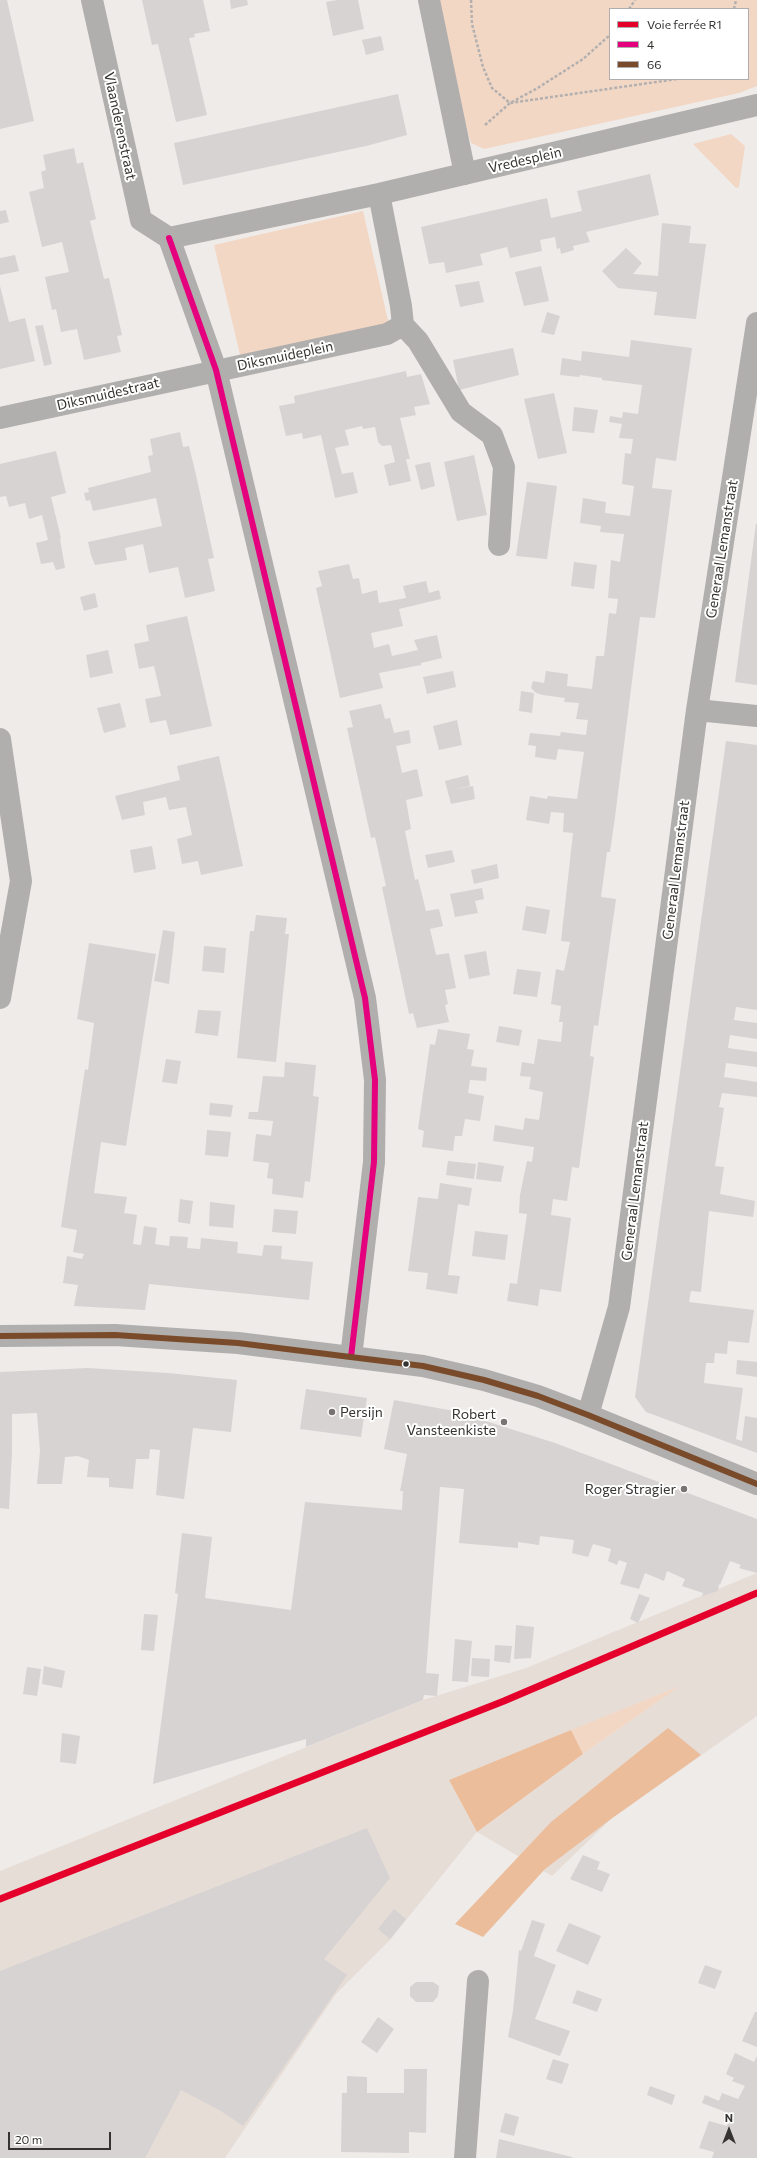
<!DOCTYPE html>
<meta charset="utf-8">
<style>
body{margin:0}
#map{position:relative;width:757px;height:2158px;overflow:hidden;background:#efebe9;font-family:Commissioner,sans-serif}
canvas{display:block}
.legend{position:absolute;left:609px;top:8px;width:140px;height:72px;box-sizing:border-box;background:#fff;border:1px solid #afaead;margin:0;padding:5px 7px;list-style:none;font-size:12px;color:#363432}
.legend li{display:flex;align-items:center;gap:8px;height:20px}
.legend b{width:20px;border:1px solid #afaead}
.north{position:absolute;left:709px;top:2110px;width:40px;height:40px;-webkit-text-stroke:3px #fff;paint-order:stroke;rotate:0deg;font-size:11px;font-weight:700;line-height:16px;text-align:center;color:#363432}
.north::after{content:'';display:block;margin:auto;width:14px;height:18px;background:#363432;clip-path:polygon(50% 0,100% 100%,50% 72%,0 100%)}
.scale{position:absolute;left:8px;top:2132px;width:103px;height:18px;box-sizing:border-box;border:2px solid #363432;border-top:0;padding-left:5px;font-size:12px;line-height:14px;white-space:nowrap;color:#363432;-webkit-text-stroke:3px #fff;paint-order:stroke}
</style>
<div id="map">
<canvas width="757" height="2158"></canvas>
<ul class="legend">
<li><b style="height:5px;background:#e4002b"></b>Voie ferrée R1</li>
<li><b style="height:5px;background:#e5007d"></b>4</li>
<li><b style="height:5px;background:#7a4b2a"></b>66</li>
</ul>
<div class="north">N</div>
<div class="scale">20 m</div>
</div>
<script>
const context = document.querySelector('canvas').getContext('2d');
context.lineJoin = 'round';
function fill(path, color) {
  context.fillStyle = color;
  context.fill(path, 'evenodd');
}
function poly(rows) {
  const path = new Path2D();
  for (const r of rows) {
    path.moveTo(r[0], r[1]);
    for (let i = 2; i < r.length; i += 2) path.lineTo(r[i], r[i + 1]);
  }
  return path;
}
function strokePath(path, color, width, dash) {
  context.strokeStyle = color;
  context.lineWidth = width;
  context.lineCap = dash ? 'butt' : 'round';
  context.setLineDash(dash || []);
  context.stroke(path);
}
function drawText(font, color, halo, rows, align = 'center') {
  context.font = font + ' Commissioner,sans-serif';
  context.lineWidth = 4;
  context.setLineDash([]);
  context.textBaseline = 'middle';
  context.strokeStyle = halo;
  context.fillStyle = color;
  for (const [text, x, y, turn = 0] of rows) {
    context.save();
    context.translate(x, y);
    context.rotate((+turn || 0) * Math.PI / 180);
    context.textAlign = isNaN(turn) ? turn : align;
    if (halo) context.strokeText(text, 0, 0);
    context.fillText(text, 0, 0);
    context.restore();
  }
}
const built = poly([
 [757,1573,757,1716,611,1819,552,1876,477,1832,390,1940,336,1994,225,2158,0,2158,0,1871,423,1700,526,1668],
 [678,1687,583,1754,477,1832,449,1780]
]);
const green = poly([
 [437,0,757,0,757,86,739,93,484,149,471,143,461,108],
 [610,9,748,9,748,79,610,79],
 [731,134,745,146,739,187,736,188,693,144],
 [363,211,389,325,241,359,214,245],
 [680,1686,583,1754,571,1730]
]);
const forest = poly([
 [668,1728,701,1755,611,1819,545,1869,483,1937,455,1924,551,1822],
 [571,1730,583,1754,477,1832,449,1780]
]);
const building = poly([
 [0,0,7,0,34,121,0,129],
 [142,0,203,0,210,31,194,34,195,37,189,38,207,115,176,122,158,44,152,45],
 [230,0,247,0,248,5,231,9],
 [337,0,358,0,364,29,333,36,326,2],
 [381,36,384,50,366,55,362,40],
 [398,94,407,135,366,146,183,185,174,143],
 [74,148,77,164,83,162,96,219,90,221,104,279,109,278,122,335,117,336,121,352,84,360,77,329,61,332,56,309,52,310,45,277,69,272,62,242,42,247,29,192,44,188,41,172,46,170,43,155],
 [650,174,659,215,586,232,590,242,573,246,574,250,561,254,560,248,557,249,555,237,540,240,542,251,510,258,507,247,480,254,483,265,446,273,444,262,429,264,421,227,547,198,551,218,582,211,577,191],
 [6,210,9,222,0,224,0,211],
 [662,223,691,226,689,243,706,244,696,319,654,315,657,292,618,288,602,271,626,248,642,263,633,274,658,276],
 [15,255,19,271,0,275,0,258],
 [541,266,549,301,524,306,515,272],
 [479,281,484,302,460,307,455,285],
 [0,286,9,322,25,318,35,361,0,369],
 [547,312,560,316,554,335,541,332],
 [43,325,52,364,44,366,35,326],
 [631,340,692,348,676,461,656,458,652,488,672,490,655,618,640,617,615,817,610,852,607,852,601,897,616,899,598,1026,594,1025,590,1056,594,1057,579,1168,572,1167,567,1201,553,1199,551,1215,571,1218,561,1292,540,1289,538,1306,507,1301,510,1283,517,1284,527,1214,519,1213,520,1195,527,1161,532,1162,534,1147,493,1141,495,1125,523,1130,525,1118,539,1120,543,1092,529,1089,531,1077,520,1076,522,1062,534,1064,538,1039,561,1042,563,1022,559,1022,561,1006,551,1004,556,969,564,971,570,942,561,941,573,833,563,832,564,813,551,812,549,824,526,820,530,796,547,799,548,796,577,799,584,752,558,749,556,760,535,757,536,746,528,745,530,733,560,736,561,732,586,735,588,720,576,719,579,703,564,702,565,698,543,695,536,693,531,688,533,681,544,683,546,671,568,674,567,686,592,689,596,656,604,656,609,613,616,614,618,599,608,598,611,560,620,562,624,534,600,532,601,526,580,523,583,498,606,502,605,513,630,516,634,486,622,484,625,453,631,454,633,439,619,438,622,424,609,422,610,416,622,418,623,412,638,414,642,385,602,380,602,378,580,375,579,377,560,375,562,358,581,361,582,351,629,357],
 [513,348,519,375,459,390,453,360],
 [406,371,407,377,421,374,430,404,414,407,416,415,400,418,410,459,406,459,411,481,389,486,384,465,395,462,391,445,382,446,378,442,375,427,363,429,362,426,345,430,349,445,335,448,342,474,353,472,358,493,335,498,321,435,303,439,302,433,286,436,279,406,295,403,294,396],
 [554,393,567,453,538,459,524,399],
 [574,407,598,410,594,433,572,431],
 [180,432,183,447,189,446,196,475,214,558,208,559,215,591,185,598,178,567,149,573,143,544,125,548,127,560,95,565,91,555,88,542,162,526,156,498,93,511,90,500,86,501,84,493,89,492,88,488,151,472,148,456,153,455,150,439],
 [56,451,66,493,51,497,61,538,60,539,65,568,56,570,53,562,41,564,36,543,48,540,42,515,29,519,25,503,9,507,6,496,0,497,0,464],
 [474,455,487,515,457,521,444,462],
 [430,462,435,486,421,490,415,465],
 [527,482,557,486,547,559,516,556],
 [756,523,757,524,757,685,735,682],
 [574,562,597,565,594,589,571,586],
 [349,564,353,579,359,578,362,594,377,590,379,603,406,598,403,586,426,581,429,593,439,590,441,599,399,609,403,626,371,633,374,648,389,644,392,656,418,650,414,640,437,635,442,658,421,663,421,665,379,673,383,688,340,698,316,588,322,586,318,571],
 [95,593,98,607,84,611,80,597],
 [187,616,212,726,170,735,166,720,150,723,145,699,161,696,154,666,139,669,134,644,149,641,146,625],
 [108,650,113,673,90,678,86,655],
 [453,671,456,687,427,694,423,677],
 [521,691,534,693,532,713,519,711],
 [120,703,126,727,104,733,97,708],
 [381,704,385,719,390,718,394,733,409,730,411,743,396,746,402,773,417,769,423,796,406,800,411,829,405,831,415,880,418,879,426,911,439,909,443,926,430,929,436,955,449,953,456,988,445,990,448,1004,445,1005,449,1022,417,1028,413,1013,409,1014,382,887,386,886,375,837,371,838,347,728,353,727,349,711],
 [457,720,462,745,439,750,433,726],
 [726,741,757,745,757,1010,736,1007,734,1020,757,1023,757,1039,730,1035,728,1048,757,1052,757,1067,726,1063,724,1077,757,1082,757,1097,722,1093,719,1107,724,1108,715,1166,724,1167,720,1194,755,1201,753,1217,709,1211,701,1292,691,1291,689,1302,754,1310,749,1343,728,1341,727,1354,715,1353,714,1363,706,1363,704,1383,743,1388,736,1439,742,1441,745,1416,757,1418,757,1453,646,1412,635,1397],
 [219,756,243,866,201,875,198,861,182,864,177,839,192,835,186,807,169,810,166,797,143,802,145,815,122,820,115,796,180,780,177,766],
 [468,775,470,786,452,790,473,786,475,799,451,804,445,781],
 [152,846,156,869,134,873,130,850],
 [452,850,455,862,428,868,425,855],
 [497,864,499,878,474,884,471,870],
 [482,888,484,899,475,901,478,913,455,917,450,894],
 [526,906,550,910,546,934,522,930],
 [256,915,287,918,285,934,289,934,276,1062,237,1058,250,931,254,931],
 [163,930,175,932,169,984,154,981],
 [89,943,156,954,126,1146,101,1142,94,1193,127,1197,124,1213,137,1215,133,1244,141,1245,144,1226,157,1228,155,1244,169,1246,170,1236,188,1237,187,1248,200,1249,201,1238,238,1242,237,1253,262,1256,264,1245,282,1246,281,1259,313,1262,309,1300,149,1284,145,1310,74,1306,78,1285,63,1283,67,1256,82,1259,84,1254,73,1252,77,1230,61,1227,85,1069,88,1070,94,1023,77,1019],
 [204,946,226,948,224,973,202,971],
 [486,951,490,975,469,979,464,955],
 [517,969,541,972,537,997,513,994],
 [198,1010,221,1011,218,1036,195,1033],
 [499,1026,522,1030,519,1046,496,1042],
 [438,1029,470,1034,467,1049,474,1050,471,1066,487,1068,486,1081,470,1080,468,1093,484,1096,480,1121,465,1119,462,1136,455,1136,453,1151,422,1147,424,1131,418,1129,430,1044,435,1045],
 [166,1059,181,1061,177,1084,162,1082],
 [285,1062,316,1065,313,1096,319,1097,310,1182,305,1181,303,1198,272,1194,273,1179,267,1178,269,1163,253,1161,256,1134,271,1136,273,1121,248,1119,249,1112,258,1112,263,1076,284,1077],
 [210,1103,233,1105,231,1117,209,1115],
 [207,1130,231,1132,228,1157,205,1155],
 [448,1161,476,1164,474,1179,446,1175],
 [478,1162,504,1166,501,1182,476,1179],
 [440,1183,472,1188,469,1206,458,1204,448,1275,460,1276,457,1294,426,1289,428,1273,408,1271,418,1197,438,1199],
 [180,1199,193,1201,190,1224,178,1222],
 [210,1202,235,1205,233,1228,209,1226],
 [274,1209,298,1211,296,1234,272,1232],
 [475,1231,508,1235,505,1260,472,1256],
 [737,1360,757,1362,757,1377,736,1374],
 [88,1368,168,1373,237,1380,231,1432,193,1428,184,1499,156,1495,160,1450,150,1449,149,1459,136,1459,133,1489,109,1487,109,1478,87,1477,89,1460,78,1456,65,1457,62,1484,37,1484,40,1451,37,1413,12,1414,12,1452,9,1509,0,1508,0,1372],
 [306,1389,367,1398,361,1437,300,1429],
 [394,1400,454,1411,555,1443,757,1519,757,1573,739,1568,741,1565,730,1561,720,1585,719,1584,718,1591,702,1596,703,1593,682,1586,685,1579,667,1571,664,1581,645,1573,639,1589,620,1584,627,1563,619,1560,617,1565,608,1561,611,1549,593,1544,588,1557,572,1553,574,1540,540,1536,539,1545,518,1542,518,1548,459,1543,464,1489,440,1487,426,1673,439,1674,437,1696,424,1695,423,1700,306,1747,306,1739,153,1784,178,1594,175,1593,182,1533,212,1537,205,1598,291,1610,305,1502,402,1510,403,1491,400,1491,407,1454,384,1449],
 [639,1594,650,1598,638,1623,630,1619],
 [144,1614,158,1615,154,1651,141,1650],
 [516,1625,534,1627,531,1658,514,1659],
 [455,1639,472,1641,468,1682,452,1681],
 [495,1645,512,1646,510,1663,494,1661],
 [472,1658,490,1659,489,1677,471,1676],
 [44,1666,65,1671,62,1688,42,1684],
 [27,1667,41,1669,37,1696,23,1694],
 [62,1733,80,1736,76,1764,60,1762],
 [367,1828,390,1878,324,1959,347,1975,243,2126,221,2111,181,2090,145,2158,0,2158,0,1971],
 [583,1855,600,1862,597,1869,610,1874,602,1892,570,1879],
 [394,1909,406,1919,390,1939,378,1929],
 [532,1920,545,1924,534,1956,556,1965,535,2019,570,2031,560,2056,508,2037,513,2011,519,1950,521,1951],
 [569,1923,601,1936,588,1965,556,1951],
 [705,1965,722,1971,715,1989,698,1983],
 [416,1982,433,1982,439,1986,438,1996,433,2002,416,2002,410,1996,410,1987],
 [577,1990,602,1999,597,2012,572,2003],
 [755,2012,757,2012,757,2047,742,2041],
 [378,2017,394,2029,377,2053,361,2042],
 [735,2053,754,2062,757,2056,757,2158,712,2158,714,2152,699,2148,709,2121,727,2126,731,2114,702,2103,705,2095,719,2101,722,2093,738,2099,745,2086,732,2081,734,2078,726,2074],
 [553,2059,569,2064,562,2084,546,2079],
 [404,2069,427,2069,426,2133,409,2132,409,2153,341,2152,342,2093,347,2093,347,2076,367,2077,367,2093,404,2093],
 [650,2086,675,2095,672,2105,647,2095],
 [505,2113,519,2117,514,2136,500,2132],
 [499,2139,572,2157,572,2158,496,2158]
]);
const path = poly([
 [471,0,472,24,483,67,492,88,510,103,677,79],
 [629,9,635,0],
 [734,9,736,0],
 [485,125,510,103,536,89,583,59,610,35]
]);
const minor = poly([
 [92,0,141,220,169,238],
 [429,0,465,174],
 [169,238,216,370,365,998,375,1080,374,1162,351,1357],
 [169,238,379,194,757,105],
 [403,325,418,341,461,412,492,435,504,467,499,545],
 [0,418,387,334,403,325,401,306,379,194],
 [697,710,757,716],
 [0,739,21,881,0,998],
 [0,1336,115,1335,238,1343,423,1366,484,1380,538,1396,588,1415,757,1484],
 [588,1415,619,1307,697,710,757,323],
 [465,2158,478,1981]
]);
const bus1 = poly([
 [169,238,216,370,365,998,375,1080,374,1162,351,1357]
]);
const bus2 = poly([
 [0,1336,115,1335,238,1343,423,1366,484,1380,538,1396,588,1415,757,1484]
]);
const rail1 = poly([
 [0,1899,504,1701,757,1593]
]);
const markers = [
 [406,1364,3.5,"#363432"],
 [332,1412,4,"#777472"],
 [504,1422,4,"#777472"],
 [684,1489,4,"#777472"]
];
const streetNames = [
 ["Vlaanderenstraat",120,126,78],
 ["Vredesplein",525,160,-13],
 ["Diksmuideplein",285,356,-12],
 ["Diksmuidestraat",108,394,-13],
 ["Generaal Lemanstraat",722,549,-81],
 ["Generaal Lemanstraat",676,870,-83],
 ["Generaal Lemanstraat",635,1191,-83]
];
const poiNames = [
 ["Persijn",340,1412,"left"],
 ["Robert",496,1414],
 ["Vansteenkiste",496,1430],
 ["Roger Stragier",676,1489]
];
fill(built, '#e7ddd7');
fill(green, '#f3d7c5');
fill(forest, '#ecbd9b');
fill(building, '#d6d3d2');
strokePath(path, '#b3b0af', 2.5, [3, 2]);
strokePath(minor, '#b0afad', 22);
strokePath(bus1, '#e5007d', 6);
strokePath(bus2, '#7a4b2a', 6);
strokePath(rail1, '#e4002b', 7);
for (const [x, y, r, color] of markers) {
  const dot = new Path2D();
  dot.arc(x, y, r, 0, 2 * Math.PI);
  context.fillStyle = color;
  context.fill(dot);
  strokePath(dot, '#fff', 1.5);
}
drawText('14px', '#363432', '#fff', streetNames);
drawText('14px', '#363432', '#fff', poiNames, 'right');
</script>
